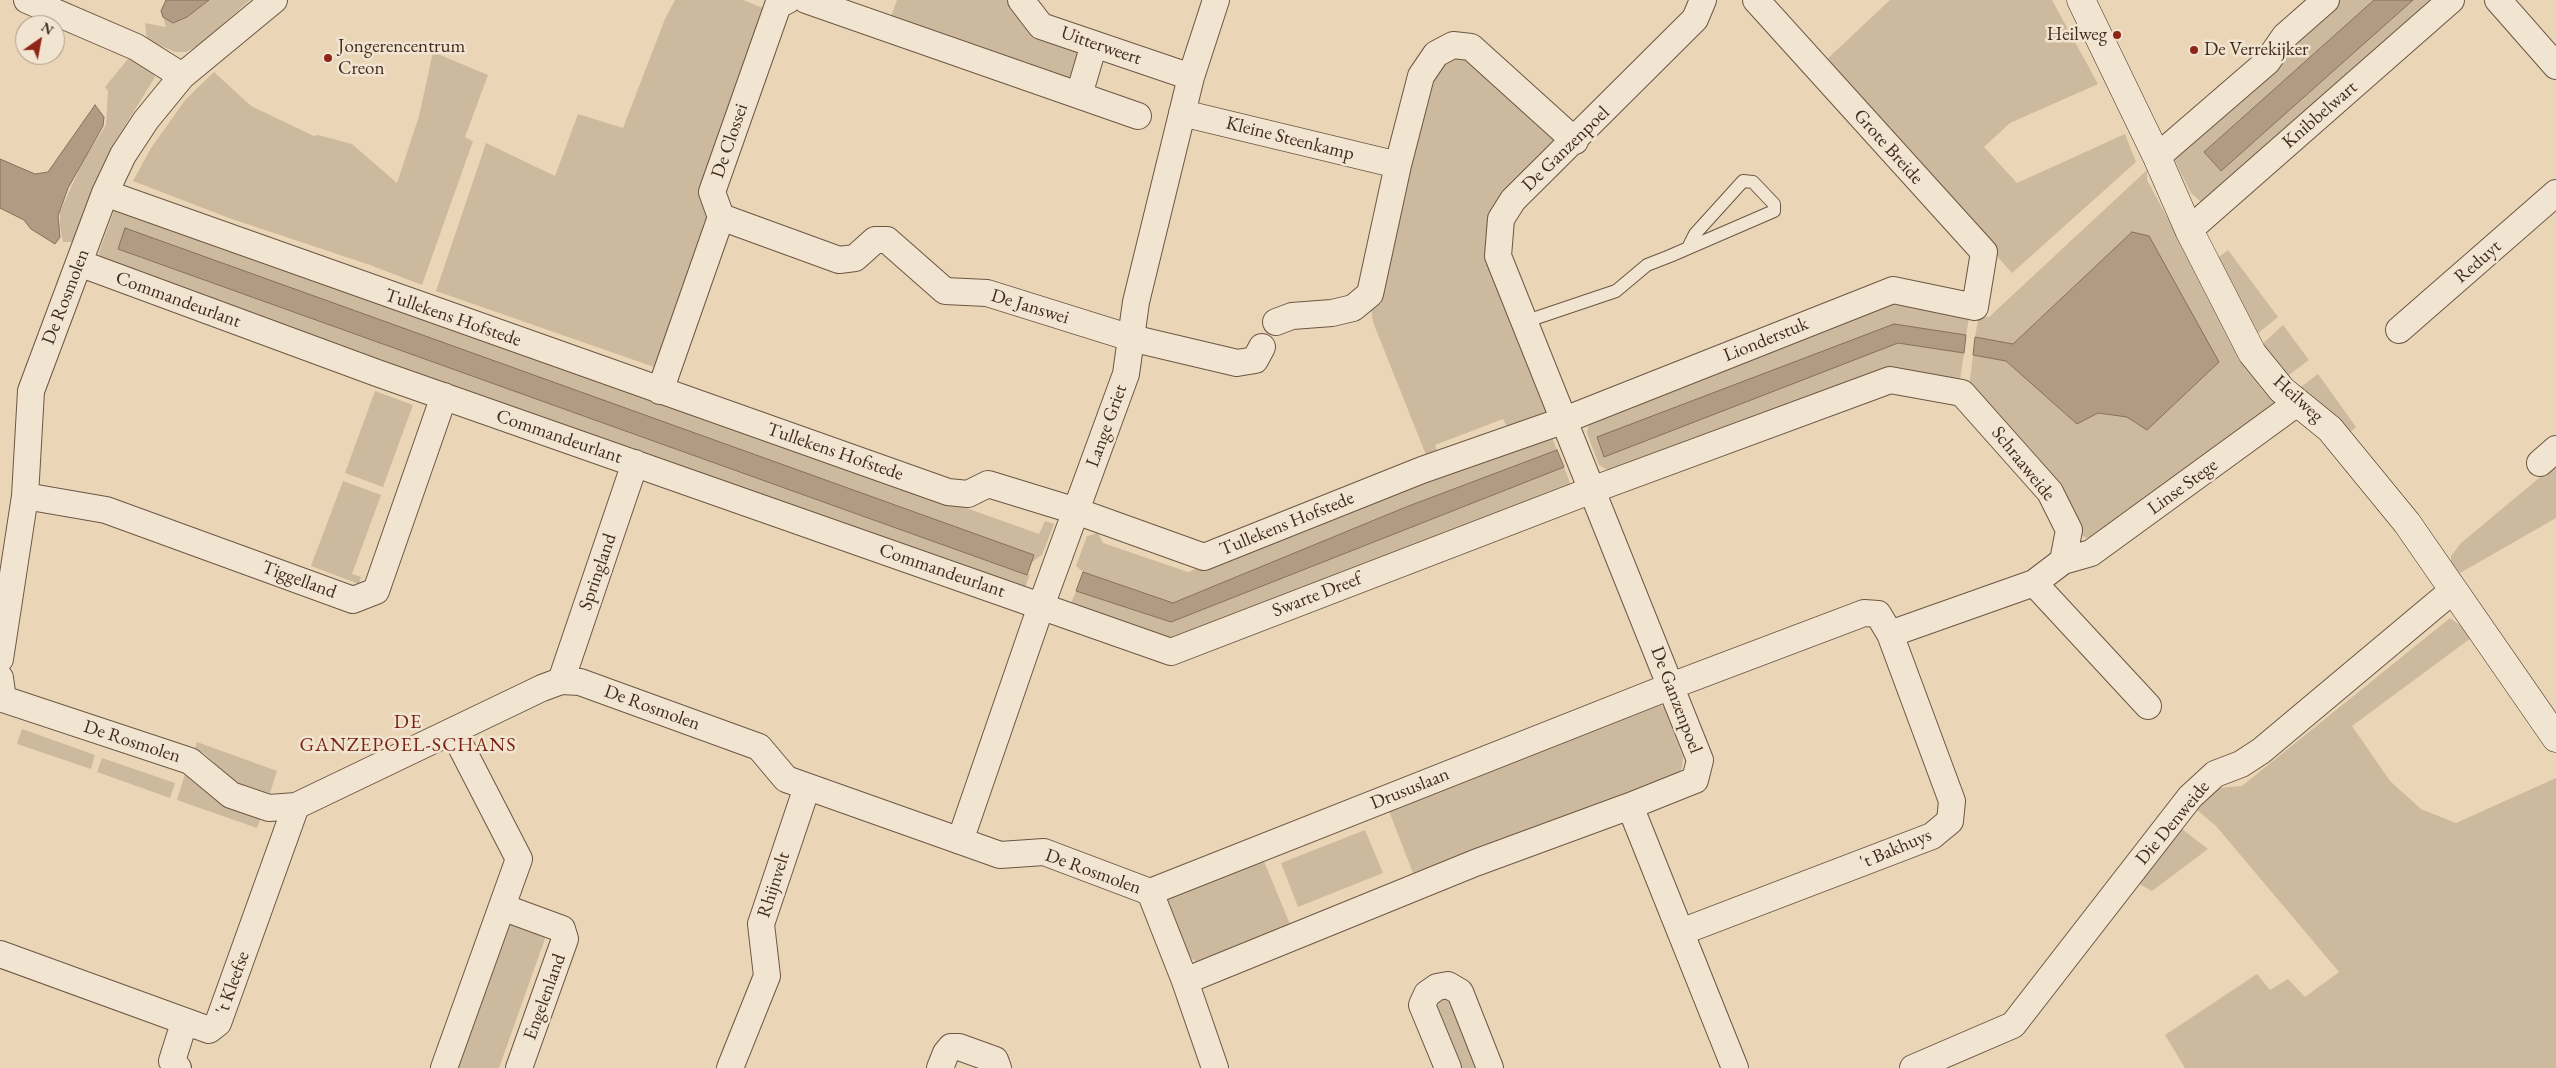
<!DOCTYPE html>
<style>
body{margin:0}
#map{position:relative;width:2556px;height:1068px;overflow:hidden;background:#ead6b7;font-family:"EB Garamond",serif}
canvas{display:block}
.north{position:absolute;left:15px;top:15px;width:50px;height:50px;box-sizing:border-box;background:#f1e4d0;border:1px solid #ab9a88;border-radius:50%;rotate:33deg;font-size:14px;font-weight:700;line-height:20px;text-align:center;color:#422c1d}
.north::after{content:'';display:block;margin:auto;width:18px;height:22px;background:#8f2418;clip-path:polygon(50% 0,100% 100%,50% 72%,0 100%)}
</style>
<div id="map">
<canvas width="2556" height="1068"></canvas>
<div class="north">N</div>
</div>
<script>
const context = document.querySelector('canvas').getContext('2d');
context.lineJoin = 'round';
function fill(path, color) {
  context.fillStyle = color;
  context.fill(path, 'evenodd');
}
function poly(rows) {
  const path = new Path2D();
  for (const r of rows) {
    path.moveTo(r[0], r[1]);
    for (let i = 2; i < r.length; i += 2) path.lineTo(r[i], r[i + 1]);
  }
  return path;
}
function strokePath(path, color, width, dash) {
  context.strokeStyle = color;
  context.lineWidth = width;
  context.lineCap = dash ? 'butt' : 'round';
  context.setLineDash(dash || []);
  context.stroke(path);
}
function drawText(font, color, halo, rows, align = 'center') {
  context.font = font + ' "EB Garamond",serif';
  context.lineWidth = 5;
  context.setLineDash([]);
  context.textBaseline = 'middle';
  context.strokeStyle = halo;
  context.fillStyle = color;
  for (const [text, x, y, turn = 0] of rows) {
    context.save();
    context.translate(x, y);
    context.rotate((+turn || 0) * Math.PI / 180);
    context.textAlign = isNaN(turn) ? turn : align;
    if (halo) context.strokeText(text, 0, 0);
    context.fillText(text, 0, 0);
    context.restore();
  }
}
const green = poly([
 [209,0,250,0,199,45,186,52,175,52,147,40,145,23,166,27,163,17,173,23,187,17],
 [675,0,743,0,763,8,709,218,657,368,436,291,486,143,555,176,578,114,623,128,665,19],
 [897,0,1012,0,1080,50,1072,84,890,19],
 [1890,0,2052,0,2098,84,2010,123,1984,147,2017,183,2125,134,2136,162,2012,273,1824,62],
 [2339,0,2374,0,2204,152,2220,171,2413,0,2438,0,2210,199,2201,202,2191,193,2175,161,2179,151,2305,29],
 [433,52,488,75,465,137,473,141,422,285,370,265,229,218,133,181,151,148,186,99,214,72,251,106,314,136,318,135,352,144,397,183,419,116],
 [132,54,150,66,155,77,113,145,72,242,63,242,60,226,60,212,83,161,106,125,108,91,105,87],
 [1460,55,1562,145,1490,228,1486,246,1488,260,1550,417,1510,434,1503,419,1435,445,1439,455,1428,460,1373,322,1371,309,1432,76,1452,57],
 [2147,170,2147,180,2175,232,2277,404,2095,537,2086,538,2080,534,1969,387,1973,355,2006,361,2077,424,2098,413,2127,417,2147,430,2132,232,2013,344,1975,337,1979,316,1989,317],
 [115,208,647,394,1039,534,1045,521,1054,524,1042,555,1031,563,1034,555,125,229,118,249,1027,575,1030,574,1023,593,101,262,98,255],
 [2228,250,2278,317,2251,339,2210,264],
 [1893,299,1970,313,1966,335,1894,324,1875,351,1898,343,1964,353,1960,380,1887,367,1612,473,1599,465,1587,433,1590,416],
 [2283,325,2309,360,2281,381,2259,347],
 [2318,374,2356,427,2344,437,2294,392],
 [375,391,413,405,383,487,345,473],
 [1550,432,1557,450,1406,507,1173,603,1083,572,1076,566,1087,536,1098,533,1103,543,1188,572],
 [1564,467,1572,488,1176,643,1069,608,1076,591,1171,622],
 [2556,467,2556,518,2460,573,2451,562,2451,556,2461,543,2545,473],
 [343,481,381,495,352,574,361,577,359,584,311,566],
 [2450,618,2464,628,2471,638,2352,726,2390,781,2421,809,2456,823,2556,778,2556,1068,2185,1068,2165,1035,2257,974,2270,990,2288,979,2305,997,2339,972,2216,826,2197,810,2218,788,2242,786],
 [1655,702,1664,707,1683,757,1682,768,1677,776,1413,873,1389,811],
 [22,729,95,755,91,769,17,744],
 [197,742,277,771,270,793,235,782,205,754,195,749],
 [102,758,175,783,170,798,97,772],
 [187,768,263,812,257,828,177,800],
 [2182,829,2208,849,2152,891,2139,884],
 [1365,830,1383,873,1298,907,1281,863],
 [1263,859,1292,929,1208,963,1196,962,1186,954,1164,900],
 [510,920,547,933,499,1068,457,1068],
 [1446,994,1454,999,1483,1068,1455,1068,1430,1008]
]);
const water = poly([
 [166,0,209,0,187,17,173,23,163,17,161,11,166,0],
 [2374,0,2413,0,2221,171,2204,152,2374,0],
 [95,105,104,117,103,126,68,188,58,216,60,237,55,244,31,229,24,220,0,208,0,159,35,174,48,172,95,105],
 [125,228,1034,555,1027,575,118,249,125,228],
 [2132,232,2149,236,2219,362,2147,430,2127,417,2098,413,2077,424,2006,361,1973,355,1975,337,2013,344,2132,232],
 [1894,324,1966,335,1964,353,1898,343,1604,457,1597,437,1894,324],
 [1557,450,1564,467,1171,622,1076,591,1083,572,1173,603,1406,507,1557,450]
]);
const lane = poly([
 [1524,322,1616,291,1647,265,1670,256,1774,211,1774,204,1753,182,1743,181,1695,234,1688,248]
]);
const street = poly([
 [27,0,136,47,182,76],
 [806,0,1138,116],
 [1021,0,1041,26,1191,77],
 [1703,0,1695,19,1513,200,1501,219,1498,256,1700,760,1695,780,1630,806,1735,1068],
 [2498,0,2556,66],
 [1079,95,1094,44],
 [1182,113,1398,165],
 [2157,157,2267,62,2285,36,2326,0],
 [105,193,948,492,968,494,988,484,1076,511,1204,557,1422,470,1562,421,1893,290,1975,307,1984,252,1756,0],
 [721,217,839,260,855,258,875,240,887,240,945,291,987,293,1131,338,1237,363,1255,360,1262,347],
 [2189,230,2451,0],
 [79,263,377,373,1171,652,1592,490,1890,380,1962,393,2050,492,2069,530,2063,561,2034,583,1890,634,1878,614,1864,613,1671,686,1150,892],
 [1276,322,1292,316,1332,313,1353,308,1370,294,1398,165,1421,76,1436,54,1453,45,1471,47,1575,141],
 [2399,330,2556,193],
 [660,391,721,217,712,192,778,5,788,0],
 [2540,463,2556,449],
 [25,496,106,510,353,600,376,591,444,396],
 [2063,561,2091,553,2297,403],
 [2034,583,2148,706],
 [0,659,25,496,31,391,105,193,123,155,146,120,182,76,274,0],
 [0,678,3,699,190,761,231,795,269,808,296,806,542,688,561,681,580,682,759,747,786,779,1000,855,1044,852,1150,892,1185,981,1215,1068],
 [561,681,635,463],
 [960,841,1041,606,1126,374,1136,302,1191,77,1216,0],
 [502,907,562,929,565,939,519,1068],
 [1681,932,1932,836,1950,821,1952,801,1890,634],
 [0,954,209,1030,218,1023,296,806],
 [1185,981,1475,863,1630,806],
 [178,1068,172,1061,184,1023],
 [444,1068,519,859,453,731],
 [730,1068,767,976,761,924,807,787],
 [940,1068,946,1053,951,1047,959,1047,995,1060,998,1068],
 [1448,1068,1422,1005,1427,994,1437,987,1448,985,1460,992,1490,1068],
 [1913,1068,2013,1025,2190,797,2215,774,2241,764,2261,751,2452,591]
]);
const secondary = poly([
 [2081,0,2157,157,2189,230,2252,353,2282,390,2330,429,2407,523,2556,738]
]);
const markers = [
 [2117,35,5,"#8f2418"],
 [2194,50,5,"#8f2418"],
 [328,58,5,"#8f2418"]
];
const poiNames = [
 ["Heilweg",2107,35,"right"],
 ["Jongerencentrum",338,47],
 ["Creon",338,69],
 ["De Verrekijker",2204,50]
];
const streetNames = [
 ["Uitterweert",1101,46,19],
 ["Knibbelwart",2320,115,-41],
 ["Kleine Steenkamp",1290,139,14],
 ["De Clossei",730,141,-71],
 ["Grote Breide",1888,147,48],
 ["De Ganzenpoel",1566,149,-44],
 ["Reduyt",2478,262,-41],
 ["De Rosmolen",66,297,-69],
 ["Commandeurlant",178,300,20],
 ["De Janswei",1030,307,17],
 ["Tullekens Hofstede",453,318,19],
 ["Lionderstuk",1766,340,-22],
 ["Heilweg",2298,399,42],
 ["Lange Griet",1107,426,-70],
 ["Commandeurlant",559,437,19],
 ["Tullekens Hofstede",835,452,19],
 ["Schraaweide",2023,464,51],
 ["Linse Stege",2183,487,-36],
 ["Tullekens Hofstede",1287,524,-22],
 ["Commandeurlant",942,571,19],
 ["Springland",598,572,-71],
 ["Tiggelland",299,580,20],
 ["Swarte Dreef",1317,595,-21],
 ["De Ganzenpoel",1676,700,69],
 ["De Rosmolen",652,708,20],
 ["De Rosmolen",132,742,18],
 ["Drususlaan",1410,789,-22],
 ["Die Denweide",2173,823,-50],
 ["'t Bakhuys",1896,849,-23],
 ["De Rosmolen",1093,872,20],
 ["Rhijnvelt",774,885,-72],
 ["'t Kleefse",233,983,-70],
 ["Engelenland",545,997,-70]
];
const neighbourhoodNames = [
 ["DE",408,723],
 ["GANZEPOEL-SCHANS",408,746]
];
fill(green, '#cdb99d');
fill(water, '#b19c83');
strokePath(water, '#856f5a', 1);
strokePath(lane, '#6c5644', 14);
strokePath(street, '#6c5644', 28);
strokePath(secondary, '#422c1d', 29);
strokePath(lane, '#f1e4d0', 12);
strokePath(street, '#f1e4d0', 26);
strokePath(secondary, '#f1e4d0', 28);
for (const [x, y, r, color] of markers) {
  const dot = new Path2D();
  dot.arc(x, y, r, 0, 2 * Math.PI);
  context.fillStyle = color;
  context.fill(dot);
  strokePath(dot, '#f1e4d0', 2);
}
drawText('19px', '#422c1d', '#f1e4d0', poiNames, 'left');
drawText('19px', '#422c1d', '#f1e4d0', streetNames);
context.letterSpacing = '1px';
drawText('20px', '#7a1f14', '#f1e4d0', neighbourhoodNames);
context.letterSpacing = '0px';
</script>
